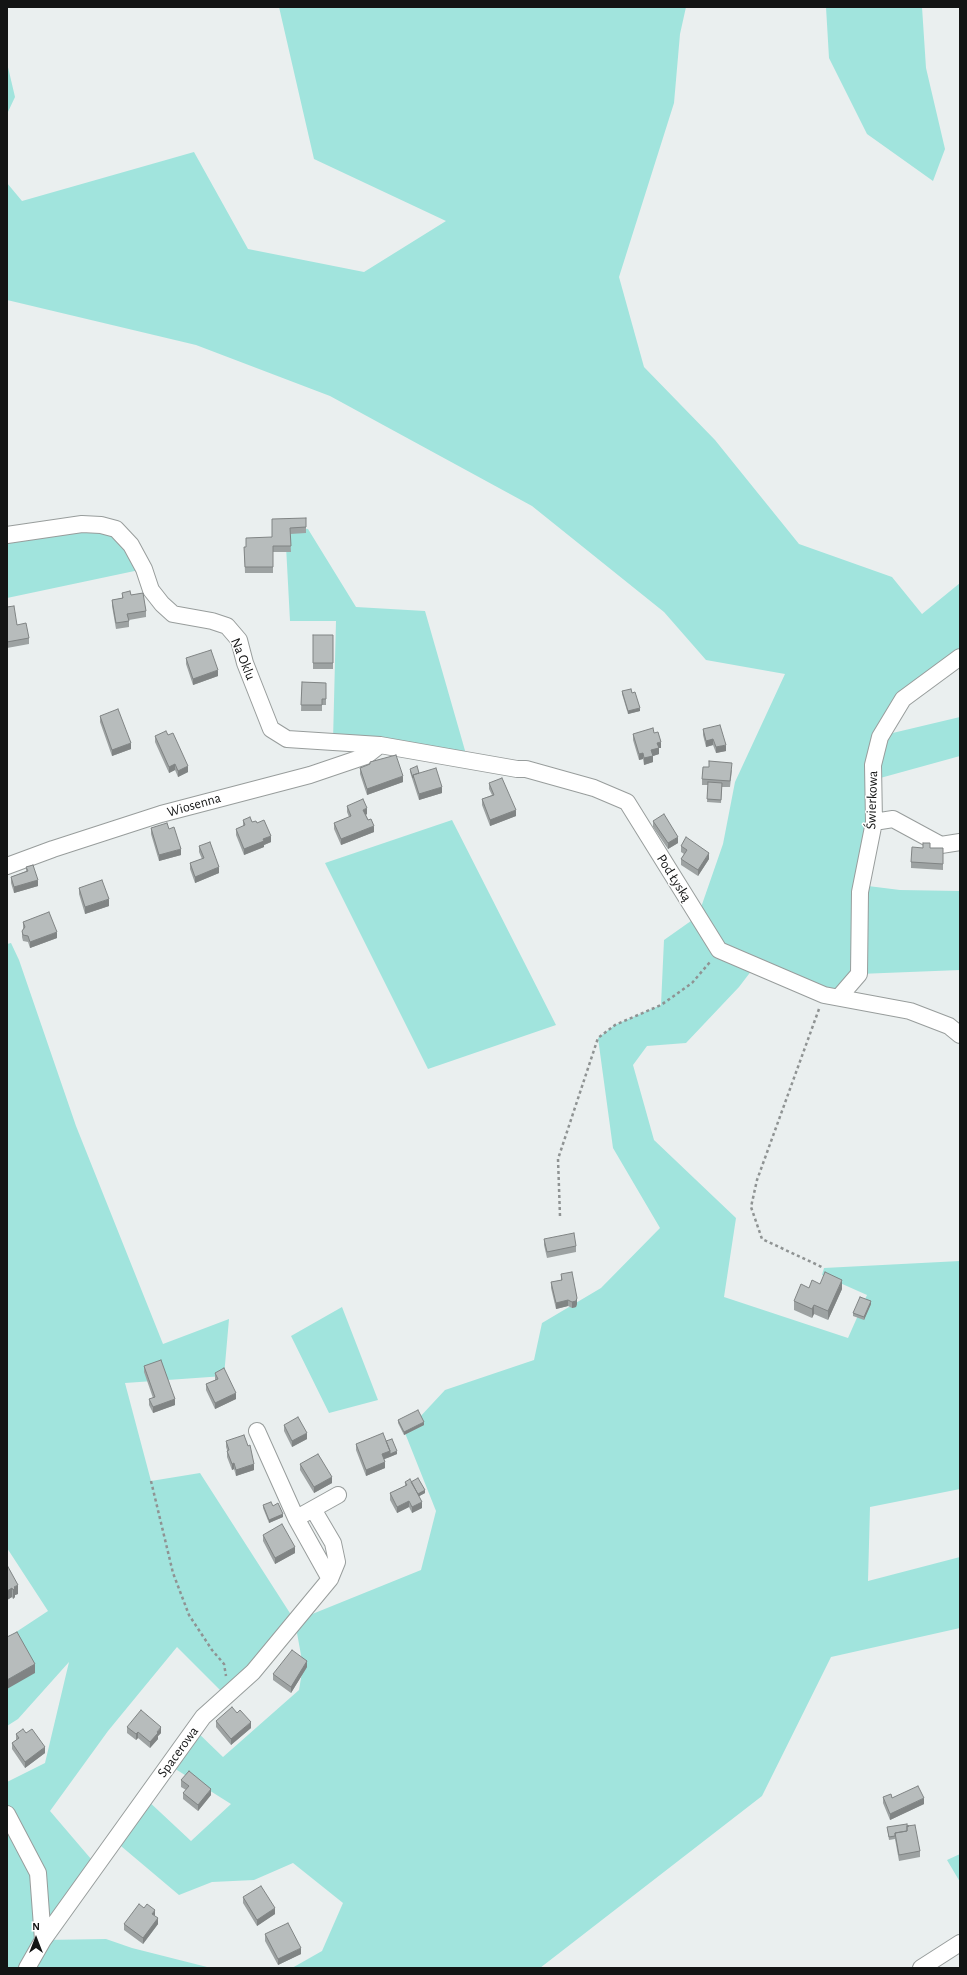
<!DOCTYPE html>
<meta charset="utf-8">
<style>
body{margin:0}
#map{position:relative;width:967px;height:1975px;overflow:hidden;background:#eaefef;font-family:"Alegreya Sans",sans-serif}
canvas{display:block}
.frame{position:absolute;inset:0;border:8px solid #131414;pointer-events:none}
.north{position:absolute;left:16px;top:1919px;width:40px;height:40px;-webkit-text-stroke:3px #fff;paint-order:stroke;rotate:0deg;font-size:11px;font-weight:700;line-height:16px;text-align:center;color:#131414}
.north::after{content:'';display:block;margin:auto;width:14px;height:18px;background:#131414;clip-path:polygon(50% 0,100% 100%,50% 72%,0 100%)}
</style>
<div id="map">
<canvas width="967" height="1975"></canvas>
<div class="frame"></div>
<div class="north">N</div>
</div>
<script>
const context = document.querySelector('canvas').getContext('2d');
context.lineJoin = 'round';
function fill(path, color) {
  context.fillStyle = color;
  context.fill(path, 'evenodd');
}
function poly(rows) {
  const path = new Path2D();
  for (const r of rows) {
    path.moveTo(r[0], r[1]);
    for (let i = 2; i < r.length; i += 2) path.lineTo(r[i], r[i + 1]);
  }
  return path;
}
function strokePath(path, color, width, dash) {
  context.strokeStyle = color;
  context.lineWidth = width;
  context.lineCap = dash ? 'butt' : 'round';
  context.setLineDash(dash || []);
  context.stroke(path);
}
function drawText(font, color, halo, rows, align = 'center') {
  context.font = font + ' "Alegreya Sans",sans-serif';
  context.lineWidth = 3;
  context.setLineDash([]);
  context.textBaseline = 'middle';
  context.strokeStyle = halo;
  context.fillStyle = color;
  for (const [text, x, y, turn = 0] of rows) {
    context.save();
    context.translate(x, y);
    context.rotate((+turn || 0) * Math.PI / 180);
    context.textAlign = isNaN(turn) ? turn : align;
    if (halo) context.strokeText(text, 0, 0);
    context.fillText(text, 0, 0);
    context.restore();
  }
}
const green = poly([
 [279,7,686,7,680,34,674,103,619,277,644,367,715,440,799,544,892,577,922,614,960,583,960,657,903,699,880,736,960,717,960,756,873,780,868,886,900,890,960,891,960,970,859,974,840,996,755,966,739,987,686,1043,647,1046,633,1065,654,1140,736,1218,724,1297,848,1338,867,1295,822,1275,824,1268,960,1261,960,1489,870,1507,868,1581,960,1557,960,1628,831,1657,762,1796,540,1968,292,1968,322,1951,343,1903,293,1863,254,1880,212,1882,179,1895,115,1841,145,1798,191,1841,231,1804,169,1765,194,1729,223,1757,299,1690,303,1666,295,1622,226,1696,177,1647,108,1731,50,1811,97,1866,44,1940,106,1939,132,1948,211,1968,7,1968,7,1782,45,1763,69,1662,18,1719,7,1726,7,1638,48,1611,7,1548,7,944,11,943,19,960,76,1126,163,1344,229,1319,224,1376,125,1383,151,1481,200,1473,295,1621,421,1570,436,1511,405,1433,445,1390,534,1360,542,1323,601,1288,660,1228,613,1148,598,1038,615,1025,661,1005,664,940,698,916,723,844,735,782,785,674,706,660,664,612,532,506,330,396,196,345,7,300,7,183,22,201,194,152,248,249,364,272,446,221,314,159],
 [826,7,922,7,926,68,945,149,933,181,867,134,829,58],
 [7,63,15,97,7,114],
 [101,525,144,569,7,598,7,535],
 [285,527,308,529,356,607,425,611,468,761,333,741,336,621,290,621],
 [452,820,556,1025,428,1069,325,863],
 [342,1307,378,1400,329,1413,291,1336],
 [960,1854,960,1882,947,1860]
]);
const path = poly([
 [819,1009,757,1180,751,1207,762,1239,824,1268],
 [560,1216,558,1159,598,1038,615,1025,661,1005,692,983,710,962],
 [151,1481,173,1573,189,1615,212,1650,224,1664,226,1676]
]);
const street = poly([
 [7,535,82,524,101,525,116,529,131,545,144,569,151,590,162,604,173,614,212,621,227,626,239,640,245,663,271,729,287,739,380,745,517,769,526,769,594,788,627,802,719,950,824,995,910,1011,949,1026,960,1035],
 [874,822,893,819,941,845,960,842],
 [7,866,53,849,161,814,310,775,366,756,380,745],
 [840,996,859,974,860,892,874,822,873,765,880,737,903,699,960,657],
 [313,1509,333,1543,337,1562,330,1579],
 [304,1514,338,1495],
 [7,1814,38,1873,43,1940,27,1968],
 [43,1940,203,1717,253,1672,330,1579,296,1518,257,1431],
 [921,1968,960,1943]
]);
const wall = poly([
 [306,518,306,533,290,534,291,552,273,552,273,573,245,573,244,547,246,547,272,537],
 [122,593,131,595,146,611,146,617,129,620,129,627,116,629,112,606,112,600,122,598],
 [7,607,17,625,29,638,29,644,7,648],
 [313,635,333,635,333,669,313,669],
 [186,658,218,676,193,685,186,664],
 [302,682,326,683,326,705,322,705,322,711,301,711],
 [622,691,632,693,640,711,628,714,622,694],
 [100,716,131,749,112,756,100,722],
 [703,729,726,751,716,753,713,745,706,747,703,735],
 [654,733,661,748,659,748,659,754,653,756,653,762,644,765,643,759,639,760,633,740,633,734],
 [168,735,188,772,178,777,175,770,169,773,155,742,155,736],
 [370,762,403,782,367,795,360,774,360,768,370,764],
 [410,769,419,773,442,793,419,800,410,772],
 [732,770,730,787,722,787,721,803,707,802,708,785,702,785,702,779],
 [489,783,516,816,490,826,482,805,482,799,492,795,489,789],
 [347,806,367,814,366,815,374,832,341,845,334,829,334,823,349,817,347,812],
 [243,820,257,823,271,842,264,845,264,847,244,855,236,835,236,829,243,826],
 [653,821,678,843,668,849,653,827],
 [151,828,181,855,159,861,151,834],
 [199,846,219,873,195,883,190,869,190,863,202,859,199,852],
 [681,846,709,859,698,876,681,865,681,859,684,854,681,852],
 [930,848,943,848,943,870,911,868,911,862],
 [26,867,38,886,14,893,11,883,11,877,26,871],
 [79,888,109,906,85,914,79,894],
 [23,922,57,938,30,948,28,942,23,941,22,937,22,931,23,929],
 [544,1239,576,1246,576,1252,547,1258,544,1245],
 [561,1274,577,1304,576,1307,572,1308,568,1306,556,1309,551,1288,551,1282,561,1280],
 [820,1284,842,1289,828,1320,814,1314,812,1318,794,1310,794,1301,809,1288],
 [871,1304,864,1320,853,1316,853,1313],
 [144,1366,175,1405,153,1413,149,1405,149,1399,153,1398,144,1372],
 [215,1373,236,1399,215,1409,206,1390,206,1384,215,1380],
 [398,1420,424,1425,404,1435,398,1423],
 [284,1425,307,1439,292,1447,284,1431],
 [226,1441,254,1470,236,1476,234,1469,232,1470,227,1457,227,1450,226,1447],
 [386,1441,397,1454,384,1459,385,1468,366,1476,356,1450,356,1444],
 [300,1464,332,1483,314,1493,300,1470],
 [405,1482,411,1482,425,1493,419,1496,422,1508,412,1513,409,1507,397,1513,390,1500,390,1493,405,1486],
 [263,1505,283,1517,269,1523,263,1508],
 [263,1535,295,1553,275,1564,263,1541],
 [7,1565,18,1594,15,1595,15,1597,13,1599,12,1597,7,1600],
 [307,1667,291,1693,273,1680,273,1674],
 [216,1721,251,1728,231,1745,216,1727],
 [127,1727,161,1733,158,1736,158,1739,150,1748,138,1738,136,1740,127,1733],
 [26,1733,45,1753,25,1768,12,1749,12,1743,16,1740,16,1734],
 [181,1780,211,1795,198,1811,183,1799,183,1793,186,1790,181,1787],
 [883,1797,892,1798,924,1804,890,1820,883,1803],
 [907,1826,920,1851,920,1857,899,1861,895,1839,889,1840,887,1827],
 [243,1897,275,1914,257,1926,243,1903],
 [155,1916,158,1924,143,1944,124,1930,124,1924],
 [265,1934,301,1954,278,1965,265,1941]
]);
const shadedWall = poly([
 [218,670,218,676,193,685,193,679],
 [640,708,640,711,628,714,628,711],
 [713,739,713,745,706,747,706,741],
 [661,742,661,748,659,748,659,754,653,756,653,762,644,765,644,758,657,743],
 [131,743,131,749,112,756,112,750],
 [726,745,726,751,716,753,716,747],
 [643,753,643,759,639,760,639,754],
 [175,764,175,770,169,773,169,767],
 [188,766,188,772,178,777,178,771],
 [403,776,403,782,367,795,367,789],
 [442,787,442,793,419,800,419,794],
 [367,808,367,814,363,816,363,810],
 [516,810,516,816,490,826,490,820],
 [374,826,374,832,341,845,341,839],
 [271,836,271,842,264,845,264,847,244,855,244,849,263,839],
 [678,837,678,843,668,849,668,843],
 [181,849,181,855,159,861,159,855],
 [709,853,709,859,698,876,698,870],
 [219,867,219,873,195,883,195,877],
 [38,880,38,886,14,893,14,887],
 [109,899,109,906,85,914,85,907],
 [57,932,57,938,30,948,30,942],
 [842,1280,842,1289,828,1320,828,1311],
 [577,1298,577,1304,576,1307,572,1308,572,1302],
 [568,1300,568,1306,556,1309,556,1303],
 [871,1301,871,1304,864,1320,864,1317],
 [814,1305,814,1314,812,1318,812,1309],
 [236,1393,236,1399,215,1409,215,1403],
 [175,1399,175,1405,153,1413,153,1407],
 [424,1422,424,1425,404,1435,404,1432],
 [307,1433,307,1439,292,1447,292,1441],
 [390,1451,390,1457,382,1460,382,1454],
 [397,1451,397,1454,390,1457,390,1454],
 [385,1462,385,1468,366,1476,366,1470],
 [234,1463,234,1469,232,1470,232,1464],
 [254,1464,254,1470,236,1476,236,1470],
 [332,1477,332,1483,314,1493,314,1487],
 [425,1490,425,1493,416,1498,416,1495],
 [409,1501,409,1507,397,1513,397,1507],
 [422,1502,422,1508,412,1513,412,1507],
 [283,1514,283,1517,269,1523,269,1520],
 [295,1547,295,1553,275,1564,275,1558],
 [18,1585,18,1594,15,1595,15,1597,13,1599,13,1590,14,1587],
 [12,1588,12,1597,7,1600,7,1591],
 [307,1661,307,1667,291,1693,291,1687],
 [35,1664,35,1673,7,1689,7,1680],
 [251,1722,251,1728,231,1745,231,1739],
 [161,1727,161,1733,158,1736,158,1739,150,1748,150,1742],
 [138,1732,138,1738,136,1740,136,1734],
 [45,1747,45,1753,25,1768,25,1762],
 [211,1789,211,1795,198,1811,198,1805],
 [924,1798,924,1804,890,1820,890,1814],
 [275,1908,275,1914,257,1926,257,1920],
 [155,1910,155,1916,152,1914],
 [158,1918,158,1924,143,1944,143,1938],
 [301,1948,301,1954,278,1965,278,1959]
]);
const building = poly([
 [306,518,306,527,290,528,291,546,273,546,273,567,245,567,244,547,246,547,246,538,272,537,272,519,306,518],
 [130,591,131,595,143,593,146,611,127,614,129,621,116,623,112,600,123,598,122,593,130,591],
 [14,606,17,625,26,623,29,638,7,642,7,607,14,606],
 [313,635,333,635,333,663,313,663,313,635],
 [211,650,218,670,193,679,186,658,211,650],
 [302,682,326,683,326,699,322,699,322,705,301,705,302,682],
 [631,689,632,693,635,692,640,708,628,711,622,691,631,689],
 [118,709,131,743,112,750,100,716,118,709],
 [720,725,726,745,716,747,713,739,706,741,703,729,720,725],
 [653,728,654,733,658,732,661,742,657,743,659,748,651,750,653,756,644,758,643,753,639,754,633,734,653,728],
 [166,731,168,735,173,733,188,766,178,771,175,764,169,767,155,736,166,731],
 [396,755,403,776,367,789,360,768,370,764,370,762,396,755],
 [709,761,732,763,730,781,702,779,703,767,709,767,709,761],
 [417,766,419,773,413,775,413,778,410,769,417,766],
 [436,768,442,787,419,794,413,775,436,768],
 [502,778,516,810,490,820,482,799,494,795,489,783,502,778],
 [708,782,722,783,721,800,707,799,708,782],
 [363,799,367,808,363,810,368,820,371,819,374,826,341,839,334,823,351,816,347,806,363,799],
 [664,814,678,837,668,843,653,821,664,814],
 [250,817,252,822,256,821,257,823,264,820,271,836,263,839,264,841,244,849,236,829,245,825,243,820,250,817],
 [167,823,169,829,174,827,181,849,159,855,151,828,167,823],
 [686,837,709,853,698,870,681,859,687,850,681,846,686,837],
 [210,842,219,867,195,877,190,863,204,858,199,846,210,842],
 [923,843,930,843,930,848,943,848,943,864,911,862,912,847,923,848,923,843],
 [33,865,38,880,14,887,11,877,28,871,26,867,33,865],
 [102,880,109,899,85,907,79,888,102,880],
 [49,912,57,932,30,942,28,936,23,935,22,931,25,927,23,922,49,912],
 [574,1233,576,1246,547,1252,544,1239,574,1233],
 [572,1272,577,1298,576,1301,572,1302,568,1300,556,1303,551,1282,562,1280,561,1274,572,1272],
 [825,1272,842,1280,828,1311,814,1305,812,1309,794,1301,801,1284,809,1288,812,1280,820,1284,825,1272],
 [860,1297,871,1301,864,1317,853,1313,860,1297],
 [161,1360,175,1399,153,1407,149,1399,155,1397,144,1366,161,1360],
 [224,1368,236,1393,215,1403,206,1384,218,1379,215,1373,224,1368],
 [418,1410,424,1422,404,1432,398,1420,418,1410],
 [298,1417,307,1433,292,1441,284,1425,298,1417],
 [383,1433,390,1451,382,1454,385,1462,366,1470,356,1444,383,1433],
 [244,1435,248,1446,250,1445,254,1464,236,1470,234,1463,232,1464,227,1451,229,1450,226,1441,244,1435],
 [392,1439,397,1451,390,1454,390,1451,386,1441,392,1439],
 [318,1454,332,1477,314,1487,300,1464,318,1454],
 [418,1478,425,1490,418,1494,411,1482,418,1478],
 [410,1479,422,1502,412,1507,409,1501,397,1507,390,1493,407,1485,405,1482,410,1479],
 [271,1502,273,1506,278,1503,283,1514,269,1520,263,1505,271,1502],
 [282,1524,295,1547,275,1558,263,1535,282,1524],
 [7,1565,18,1585,14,1587,15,1588,13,1590,12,1588,7,1591,7,1565],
 [17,1632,35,1664,7,1680,7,1637,17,1632],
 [292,1650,307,1661,291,1687,273,1674,292,1650],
 [232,1707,237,1713,240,1710,251,1722,231,1739,216,1721,232,1707],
 [141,1710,161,1727,157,1732,158,1733,150,1742,138,1732,136,1734,127,1727,141,1710],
 [23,1729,26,1733,32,1729,45,1747,25,1762,12,1743,19,1738,16,1734,23,1729],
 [189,1771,211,1789,198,1805,183,1793,189,1786,181,1780,189,1771],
 [918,1786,924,1798,890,1814,883,1797,891,1794,892,1798,918,1786],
 [907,1824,907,1826,909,1826,907,1826,907,1831,895,1833,895,1836,889,1837,887,1827,907,1824],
 [915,1825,920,1851,899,1855,895,1833,907,1831,907,1826,915,1825],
 [261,1886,275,1908,257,1920,243,1897,261,1886],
 [139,1904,144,1908,147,1904,155,1910,152,1914,158,1918,143,1938,124,1924,139,1904],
 [288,1923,301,1948,278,1959,265,1934,288,1923]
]);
const streetNames = [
 ["Na Oklu",243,659,68],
 ["Świerkowa",872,800,-88],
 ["Wiosenna",194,805,-16],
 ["Pod Łyską",674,878,58],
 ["Spacerowa",178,1752,-54]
];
fill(green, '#a1e4dd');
strokePath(street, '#989d9c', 18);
strokePath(path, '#8f9393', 2.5, [3, 3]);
strokePath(street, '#fff', 16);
fill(wall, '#9da2a2');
fill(shadedWall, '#808484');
fill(building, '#b7bcbc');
strokePath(building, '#808484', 1);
drawText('14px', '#131414', '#fff', streetNames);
</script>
